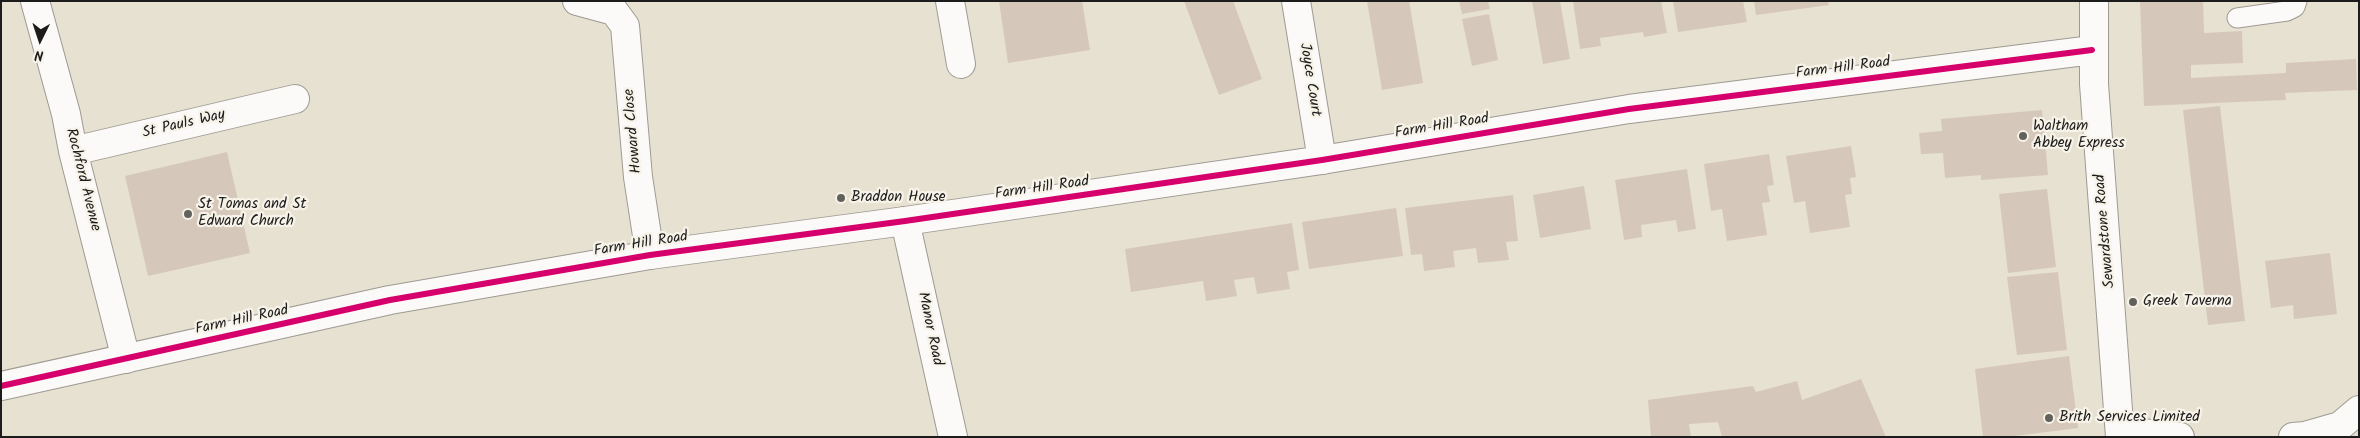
<!DOCTYPE html>
<style>
body{margin:0}
#map{position:relative;width:2360px;height:438px;overflow:hidden;background:#e7e1d2;font-family:Kalam,sans-serif}
canvas{display:block}
.frame{position:absolute;inset:0;border:2px solid #1c1c1c;pointer-events:none}
.north{position:absolute;left:15px;top:15px;width:50px;height:50px;-webkit-text-stroke:4px #f7f3e8;paint-order:stroke;rotate:184deg;font-size:14px;font-weight:700;line-height:20px;text-align:center;color:#1c1c1c}
.north::after{content:'';display:block;margin:auto;width:18px;height:22px;background:#1c1c1c;clip-path:polygon(50% 0,100% 100%,50% 72%,0 100%)}
</style>
<div id="map">
<canvas width="2360" height="438"></canvas>
<div class="frame"></div>
<div class="north">N</div>
</div>
<script>
const context = document.querySelector('canvas').getContext('2d');
context.lineJoin = 'round';
function fill(path, color) {
  context.fillStyle = color;
  context.fill(path, 'evenodd');
}
function poly(rows) {
  const path = new Path2D();
  for (const r of rows) {
    path.moveTo(r[0], r[1]);
    for (let i = 2; i < r.length; i += 2) path.lineTo(r[i], r[i + 1]);
  }
  return path;
}
function strokePath(path, color, width, dash) {
  context.strokeStyle = color;
  context.lineWidth = width;
  context.lineCap = dash ? 'butt' : 'round';
  context.setLineDash(dash || []);
  context.stroke(path);
}
function drawText(font, color, halo, rows, align = 'center') {
  context.font = font + ' Kalam,sans-serif';
  context.lineWidth = 4.5;
  context.setLineDash([]);
  context.textBaseline = 'middle';
  context.strokeStyle = halo;
  context.fillStyle = color;
  for (const [text, x, y, turn = 0] of rows) {
    context.save();
    context.translate(x, y);
    context.rotate((+turn || 0) * Math.PI / 180);
    context.textAlign = isNaN(turn) ? turn : align;
    if (halo) context.strokeText(text, 0, 0);
    context.fillText(text, 0, 0);
    context.restore();
  }
}
const building = poly([
 [999,1,1082,1,1090,50,1008,63],
 [1184,1,1233,1,1262,79,1219,95],
 [1367,1,1409,1,1423,83,1382,90],
 [1459,1,1488,1,1490,9,1462,14],
 [1532,1,1560,1,1570,59,1543,64],
 [1573,1,1661,1,1667,33,1644,37,1643,32,1600,38,1601,46,1580,49],
 [1673,1,1743,1,1747,22,1678,32],
 [1754,1,1828,1,1829,5,1756,15],
 [2140,1,2203,1,2204,33,2242,31,2243,63,2191,65,2191,78,2286,73,2286,63,2356,59,2357,90,2285,93,2286,100,2144,106],
 [1489,14,1498,60,1472,66,1462,19],
 [2220,106,2245,321,2208,325,2183,110],
 [2042,110,2048,175,1981,180,1981,175,1945,178,1943,153,1921,154,1919,133,1942,131,1941,119],
 [1851,146,1856,177,1850,178,1852,194,1845,195,1850,227,1810,233,1805,201,1794,203,1786,156],
 [227,152,250,253,148,276,125,176],
 [1769,154,1774,185,1767,186,1770,202,1762,203,1767,235,1727,241,1722,209,1711,211,1704,164],
 [1687,169,1696,229,1678,232,1676,220,1641,225,1642,237,1624,240,1615,180],
 [1584,186,1591,229,1540,238,1533,195],
 [2047,189,2056,267,2008,273,1999,194],
 [1513,195,1518,241,1506,242,1509,260,1478,263,1476,248,1453,251,1455,267,1424,271,1422,254,1411,255,1405,208],
 [1396,208,1403,256,1309,269,1302,222],
 [1292,223,1299,270,1287,272,1290,289,1257,294,1254,277,1234,280,1237,296,1206,301,1203,281,1131,292,1125,249],
 [2330,253,2337,314,2294,319,2293,305,2271,308,2265,261],
 [2058,272,2067,350,2017,355,2007,277],
 [2069,356,2078,428,2007,437,1983,437,1975,369],
 [1861,379,1886,437,1722,437,1718,422,1689,424,1691,437,1651,437,1648,400,1753,386,1756,392,1797,381,1802,400]
]);
const service = poly([
 [2237,18,2287,11,2295,7,2297,1]
]);
const minor = poly([
 [35,1,66,114,73,151,126,359],
 [577,1,614,11,625,26,638,177,650,255],
 [950,1,961,64],
 [1296,1,1322,160],
 [73,151,295,99],
 [905,221,953,437]
]);
const tertiary = poly([
 [2094,1,2094,84,2120,437],
 [1,386,390,300,650,255,905,221,1322,160,1629,109,2092,50],
 [2121,431,2180,437],
 [2293,437,2305,436,2340,426,2359,410]
]);
const cycleway = poly([
 [1,386,390,300,650,255,905,221,1322,160,1629,109,2092,50]
]);
const markers = [
 [2023,136,5,"#63615c"],
 [841,198,5,"#63615c"],
 [188,214,5,"#63615c"],
 [2133,302,5,"#63615c"],
 [2049,418,5,"#63615c"]
];
const streetNames = [
 ["Farm Hill Road",1843,69,-7],
 ["Joyce Court",1309,80,81],
 ["St Pauls Way",184,125,-13],
 ["Farm Hill Road",1442,127,-9],
 ["Howard Close",634,131,-95],
 ["Rochford Avenue",82,180,76],
 ["Farm Hill Road",1042,189,-8],
 ["Sewardstone Road",2106,231,-95],
 ["Farm Hill Road",641,245,-9],
 ["Farm Hill Road",242,321,-12],
 ["Manor Road",929,329,78]
];
const poiNames = [
 ["Waltham",2033,127],
 ["Abbey Express",2033,144],
 ["Braddon House",851,198],
 ["St Tomas and St",198,205],
 ["Edward Church",198,222],
 ["Greek Taverna",2143,302],
 ["Brith Services Limited",2059,418]
];
fill(building, '#d6c7bb');
strokePath(service, '#9e9a92', 21);
strokePath(minor, '#9e9a92', 30);
strokePath(tertiary, '#9e9a92', 30);
strokePath(service, '#fbfaf8', 19);
strokePath(minor, '#fbfaf8', 28);
strokePath(tertiary, '#fbfaf8', 28);
strokePath(cycleway, '#d6006c', 6);
for (const [x, y, r, color] of markers) {
  const dot = new Path2D();
  dot.arc(x, y, r, 0, 2 * Math.PI);
  context.fillStyle = color;
  context.fill(dot);
  strokePath(dot, '#f7f3e8', 2);
}
drawText('15px', '#1c1c1c', '#f7f3e8', streetNames);
drawText('15px', '#1c1c1c', '#f7f3e8', poiNames, 'left');
</script>
